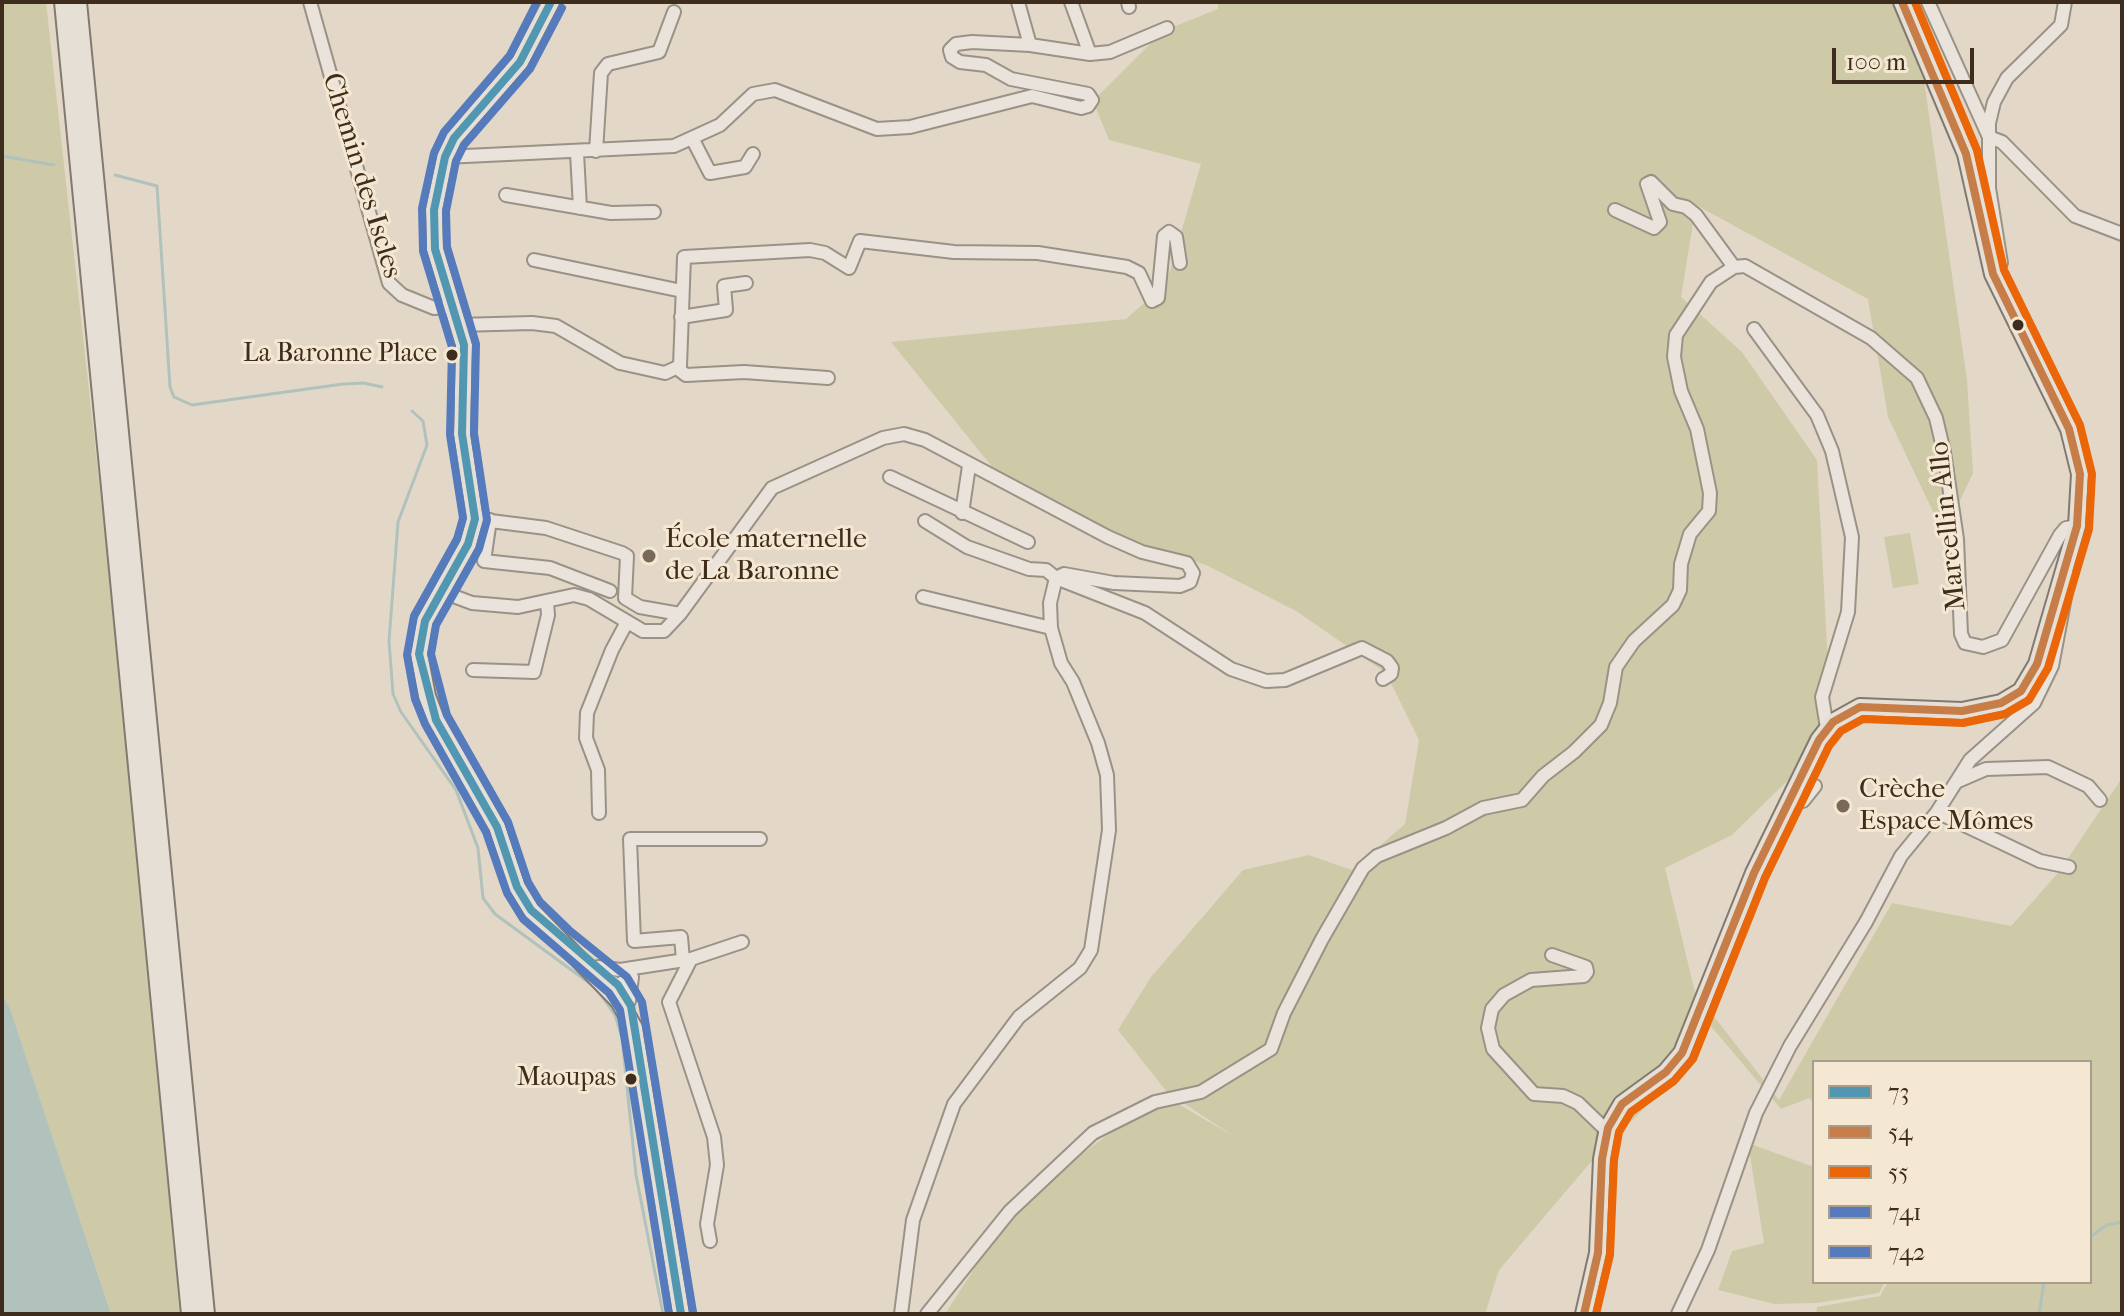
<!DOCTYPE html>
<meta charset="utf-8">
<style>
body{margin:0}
#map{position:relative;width:2124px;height:1316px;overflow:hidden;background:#e3d8c8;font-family:"IM FELL French Canon",serif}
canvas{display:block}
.frame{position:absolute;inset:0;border:4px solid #3e2d1d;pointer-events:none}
.legend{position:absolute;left:1812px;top:1060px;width:280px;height:224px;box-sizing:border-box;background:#f5e8d3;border:2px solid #ac9d8a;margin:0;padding:10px 14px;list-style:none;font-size:24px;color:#3e2d1d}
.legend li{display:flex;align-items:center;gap:16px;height:40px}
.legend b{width:40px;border:2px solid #ac9d8a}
.scale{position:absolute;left:1832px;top:48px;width:142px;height:36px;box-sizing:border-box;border:4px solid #3e2d1d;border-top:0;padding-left:10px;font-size:24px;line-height:28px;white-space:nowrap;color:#3e2d1d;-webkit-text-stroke:6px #f5e8d3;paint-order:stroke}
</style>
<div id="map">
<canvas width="2124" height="1316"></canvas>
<div class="frame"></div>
<ul class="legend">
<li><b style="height:10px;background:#5297b1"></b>73</li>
<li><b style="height:10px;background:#c67d47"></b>54</li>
<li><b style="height:10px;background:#ea6608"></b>55</li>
<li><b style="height:10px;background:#567bbd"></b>741</li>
<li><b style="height:10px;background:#567bbd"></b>742</li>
</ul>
<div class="scale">100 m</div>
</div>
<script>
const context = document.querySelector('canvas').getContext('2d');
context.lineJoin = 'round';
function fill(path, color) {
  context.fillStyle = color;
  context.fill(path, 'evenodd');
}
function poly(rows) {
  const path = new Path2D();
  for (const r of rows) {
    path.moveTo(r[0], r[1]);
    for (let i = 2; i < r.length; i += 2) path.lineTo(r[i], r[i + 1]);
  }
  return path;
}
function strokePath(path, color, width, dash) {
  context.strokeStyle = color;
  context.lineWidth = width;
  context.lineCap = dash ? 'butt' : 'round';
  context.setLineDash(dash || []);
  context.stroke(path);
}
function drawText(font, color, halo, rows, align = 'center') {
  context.font = font + ' "IM FELL French Canon",serif';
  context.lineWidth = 6;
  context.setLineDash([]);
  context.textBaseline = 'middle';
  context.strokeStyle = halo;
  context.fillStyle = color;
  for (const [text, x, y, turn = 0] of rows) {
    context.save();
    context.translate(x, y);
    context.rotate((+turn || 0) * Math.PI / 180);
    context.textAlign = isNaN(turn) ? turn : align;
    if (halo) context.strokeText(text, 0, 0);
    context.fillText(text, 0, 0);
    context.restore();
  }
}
const green = poly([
 [2,2,46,2,118,652,180,1314,111,1314,10,1008,2,995],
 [1218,2,1900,2,1921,59,1967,380,1973,473,1944,535,1888,417,1868,299,1696,205,1681,297,1742,352,1817,460,1832,737,1732,835,1665,868,1695,992,1779,1100,1892,903,2011,926,2058,873,2122,778,2122,1314,1816,1314,1817,1307,1880,1296,1888,1282,2090,1282,2090,1062,1814,1062,1814,1103,1809,1098,1781,1109,1704,1018,1680,1072,1590,1163,1499,1270,1485,1314,945,1314,994,1238,1061,1169,1124,1123,1170,1099,1233,1136,1167,1092,1118,1030,1151,977,1243,870,1309,855,1352,870,1405,824,1419,740,1386,673,1296,611,1206,565,1136,542,1002,479,891,342,1126,319,1166,284,1201,164,1109,140,1093,101,1163,31,1218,9],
 [1910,533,1919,584,1893,588,1884,537],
 [1748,1143,1814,1167,1814,1282,1885,1282,1879,1293,1817,1303,1774,1304,1718,1290,1732,1251,1764,1243]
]);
const water = poly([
 [2,995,10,1008,111,1314,2,1314]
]);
const stream = poly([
 [2,156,54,165],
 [115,175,157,186,170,387,174,397,192,405,343,384,364,383,382,387],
 [412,411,423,421,427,445,398,522,389,641,393,694,401,712,456,790,478,848,483,898,495,914,596,988,615,1015,622,1038,636,1175,663,1314],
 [2090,1237,2107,1225,2122,1222],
 [2039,1314,2044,1282]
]);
const minor = poly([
 [310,2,389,283,402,295,434,308,452,307],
 [1018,2,1030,45],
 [1071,2,1090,54],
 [1128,2,1129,7],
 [1928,2,1989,137,2002,142,2075,216,2122,234],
 [692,138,710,173,745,167,753,154],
 [596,151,601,73,608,64,659,52,674,12],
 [577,153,580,208],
 [445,157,674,146,720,125,753,94,775,90,877,129,910,127,1032,96,1081,108,1088,106,1092,100,1088,94,1011,79,986,65,960,62,952,57,950,50,956,44,972,42,1030,45,1090,54,1110,52,1167,28],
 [506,195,611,213,654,212],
 [1615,210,1654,228,1660,222,1647,184,1651,182,1673,204,1686,207,1696,215,1734,267],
 [534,260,682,291],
 [1993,274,2001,263,1989,188,1989,123,1994,102,2007,78,2061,25,2065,2],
 [681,317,726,310,724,286,746,283],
 [458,325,532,323,556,326,620,363,665,373,680,366,684,257,810,250,825,253,849,268,860,241,954,252,1038,253,1127,267,1139,273,1152,301,1158,298,1164,236,1169,232,1176,237,1180,263],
 [1754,329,1817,415,1832,451,1852,537,1848,612,1822,697,1827,728],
 [678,369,686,375,744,372,828,378],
 [890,477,1028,542],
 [962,513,969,466],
 [475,519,546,528,622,553,627,556,625,598,640,607,680,614],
 [490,520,484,561,550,568,610,591],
 [925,521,967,547,1029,569,1046,570,1056,578,1145,613,1231,669,1266,681,1285,680,1362,648,1387,661,1392,668,1391,674,1383,679],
 [440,591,472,603,518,607,574,595,589,599,643,631,664,631,680,614,772,488,883,438,904,434,925,440,1108,537,1142,552,1187,563,1193,573,1190,582,1180,586,1114,583,1064,574,1056,578,1050,603,1051,628,1061,663,1073,682,1098,743,1107,775,1109,830,1091,950,1080,968,1019,1017,954,1104,913,1220,901,1314],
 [923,597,1051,628],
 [473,670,534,672,548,615,547,602],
 [1956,782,1986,769,2048,767,2088,786,2100,800],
 [1790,799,1803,801,1815,786],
 [1937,812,2040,861,2069,867],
 [599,813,598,770,586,738,587,713,612,650,627,622],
 [1552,955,1586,967,1587,972,1584,976,1531,980,1504,995,1492,1009,1488,1028,1493,1049,1534,1094,1563,1096,1578,1103,1607,1131],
 [691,959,742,942],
 [683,960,681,937,634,941,630,839,760,839],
 [598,967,620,970,691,959,669,1002,714,1137,717,1165,707,1224,710,1241],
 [601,976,618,985,631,978],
 [629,1001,632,977],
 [927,1314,1010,1211,1093,1133,1155,1102,1201,1092,1271,1049,1284,1013,1322,939,1363,868,1377,856,1446,828,1483,808,1522,800,1543,776,1574,752,1601,725,1610,703,1616,667,1634,641,1673,605,1680,590,1681,564,1690,534,1709,511,1710,493,1697,429,1681,391,1674,357,1676,335,1711,282,1734,267,1745,266,1871,338,1917,378,1936,418,1944,452,1957,539,1961,634,1965,643,1983,647,2002,640,2060,535,2066,528,2077,526],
 [1678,1314,1708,1250,1756,1113,1790,1046,1866,922,1901,856,1937,812,1970,760,2034,703,2052,666,2069,576]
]);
const major = poly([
 [551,2,520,62,454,138,445,157,434,210,435,249,464,345,462,434,475,519,468,544,425,621,419,654,427,696,436,720,497,827,517,887,531,910,619,1001,634,1028,681,1314],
 [1584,1314,1598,1253,1602,1159,1608,1128,1622,1104,1666,1072,1682,1053,1754,873,1819,740,1833,722,1860,707,1962,711,2001,703,2021,691,2037,664,2077,526,2080,474,2069,429,1993,274,1966,154,1902,2]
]);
const highway = poly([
 [64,2,191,1314],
 [77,2,205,1314]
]);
const bus1 = poly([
 [551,2,520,62,454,138,445,157,434,210,435,249,464,345,462,434,475,519,468,544,425,621,419,654,436,720,497,827,517,887,531,910,618,985,631,1006,681,1314]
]);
const bus2 = poly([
 [1584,1314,1598,1253,1602,1159,1608,1128,1622,1104,1666,1072,1682,1053,1754,873,1819,740,1833,722,1860,707,1962,711,2001,703,2021,691,2037,664,2077,526,2080,474,2069,429,1993,274,1966,154,1902,2]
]);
const bus3 = poly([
 [1596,1314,1610,1255,1614,1160,1619,1132,1631,1112,1674,1081,1693,1059,1765,878,1829,746,1841,731,1863,719,1963,723,2005,714,2029,700,2048,668,2089,529,2092,474,2080,425,2004,270,1977,150,1915,2]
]);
const bus4 = poly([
 [537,2,510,55,444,132,434,153,422,208,423,251,452,347,450,435,463,518,457,539,414,616,407,655,415,699,425,724,486,832,507,893,523,919,609,993,620,1010,669,1314]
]);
const bus5 = poly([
 [562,8,530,69,464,145,456,161,446,211,447,247,476,344,474,433,487,520,479,549,436,625,431,654,447,715,508,822,528,882,540,902,569,930,627,977,642,1002,693,1312]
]);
const markers = [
 [2018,325,7,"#3e2d1d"],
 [452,355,7,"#3e2d1d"],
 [649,556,8,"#786959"],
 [1843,806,8,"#786959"],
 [631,1079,7,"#3e2d1d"]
];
const busNames = [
 ["La Baronne Place",437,355],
 ["Maoupas",616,1079]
];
const streetNames = [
 ["Chemin des Iscles",361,176,73],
 ["Marcellin Allo",1949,526,-96]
];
const poiNames = [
 ["École maternelle",665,540],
 ["de La Baronne",665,572],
 ["Crèche",1859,790],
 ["Espace Mômes",1859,822]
];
fill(green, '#cecaa8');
fill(water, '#b1c2bd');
strokePath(stream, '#b1c2bd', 3);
strokePath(minor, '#9a9287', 16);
strokePath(major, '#827a70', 20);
strokePath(highway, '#827a70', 22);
strokePath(minor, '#e9e3db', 12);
strokePath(major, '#e6dfd5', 16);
strokePath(highway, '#e6dfd5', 18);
strokePath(bus1, '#5297b1', 8);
strokePath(bus2, '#c67d47', 8);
strokePath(bus3, '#ea6608', 8);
strokePath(bus4, '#567bbd', 8);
strokePath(bus5, '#567bbd', 8);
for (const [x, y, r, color] of markers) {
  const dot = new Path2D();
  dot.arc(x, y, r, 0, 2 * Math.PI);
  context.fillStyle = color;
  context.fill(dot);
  strokePath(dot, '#f5e8d3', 3);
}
drawText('26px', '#3e2d1d', '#f5e8d3', busNames, 'right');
drawText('28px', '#3e2d1d', '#f5e8d3', streetNames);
drawText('28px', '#3e2d1d', '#f5e8d3', poiNames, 'left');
</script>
